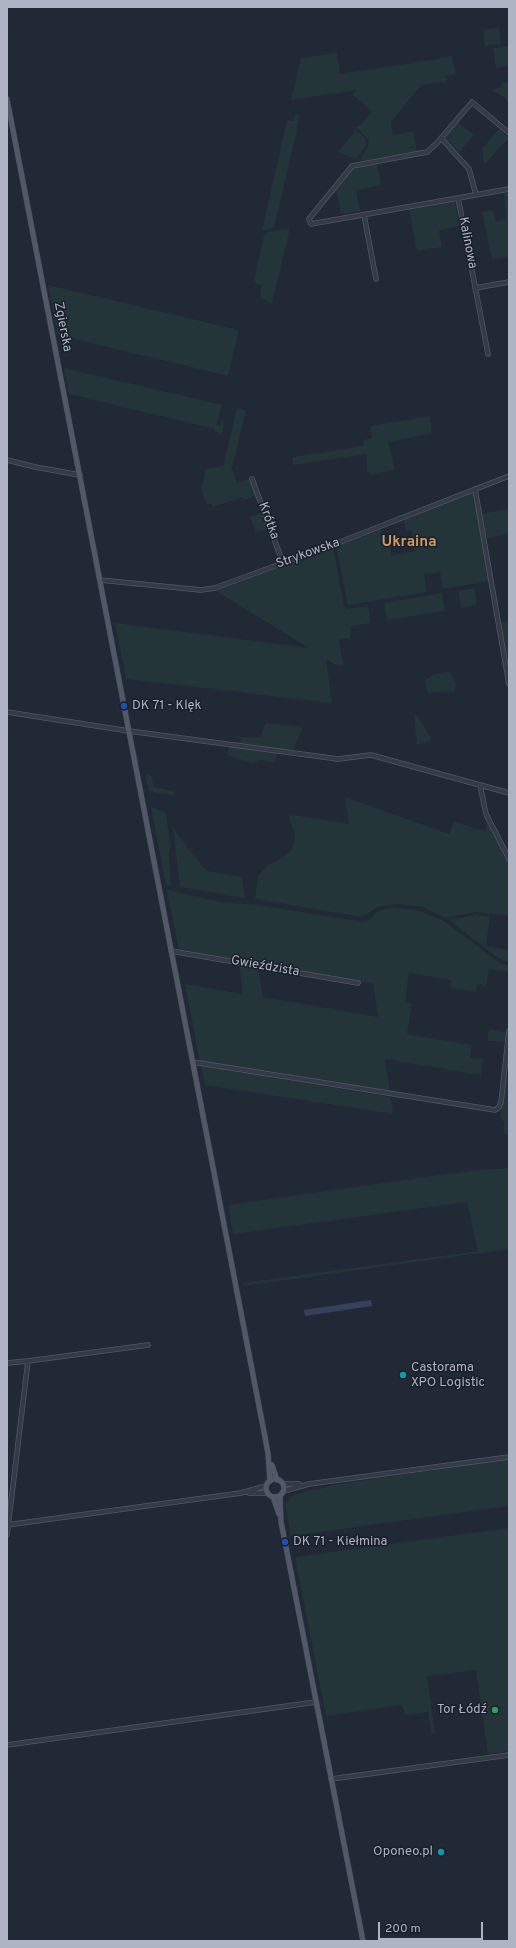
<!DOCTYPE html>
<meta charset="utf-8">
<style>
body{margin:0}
#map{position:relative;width:516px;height:1948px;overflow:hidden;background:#212836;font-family:Overpass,sans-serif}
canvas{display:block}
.frame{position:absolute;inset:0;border:8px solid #aeb4c4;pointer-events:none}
.scale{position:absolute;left:378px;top:1922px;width:105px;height:18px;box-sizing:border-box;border:2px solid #aeb4c4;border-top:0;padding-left:5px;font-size:12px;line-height:14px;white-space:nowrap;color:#aeb4c4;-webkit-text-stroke:3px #1a1f2b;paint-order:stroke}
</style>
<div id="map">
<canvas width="516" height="1948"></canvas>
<div class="frame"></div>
<div class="scale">200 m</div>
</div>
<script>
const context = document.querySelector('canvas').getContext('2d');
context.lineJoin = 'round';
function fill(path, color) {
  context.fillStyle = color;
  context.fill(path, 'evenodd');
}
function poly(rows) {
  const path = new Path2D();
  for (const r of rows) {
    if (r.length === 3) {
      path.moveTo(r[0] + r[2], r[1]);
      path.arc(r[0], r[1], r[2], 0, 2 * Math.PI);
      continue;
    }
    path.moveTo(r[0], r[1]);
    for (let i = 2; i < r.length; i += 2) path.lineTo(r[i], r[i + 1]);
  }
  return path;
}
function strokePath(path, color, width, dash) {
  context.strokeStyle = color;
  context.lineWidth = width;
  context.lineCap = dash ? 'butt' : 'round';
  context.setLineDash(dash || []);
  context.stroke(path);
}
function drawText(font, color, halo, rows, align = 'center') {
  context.font = font + ' Overpass,sans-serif';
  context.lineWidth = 3;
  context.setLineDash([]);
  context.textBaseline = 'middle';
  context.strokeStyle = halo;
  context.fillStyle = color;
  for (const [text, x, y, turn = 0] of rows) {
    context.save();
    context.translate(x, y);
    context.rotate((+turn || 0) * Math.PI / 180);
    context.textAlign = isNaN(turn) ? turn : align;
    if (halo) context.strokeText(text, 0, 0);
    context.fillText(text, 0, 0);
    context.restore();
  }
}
const green = poly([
 [499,27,501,44,485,46,483,30],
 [509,46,509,66,496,68,493,48],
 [337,53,340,74,444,58,452,55,455,74,445,76,448,79,445,83,441,82,421,85,391,122,393,135,413,131,417,152,362,161,361,157,367,149,369,140,356,127,361,125,372,111,353,95,356,90,291,100,301,58],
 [509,82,509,103,504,97,492,90,502,87,501,83],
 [295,114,299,115,298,125,275,224,272,229,262,230,287,120,293,121],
 [458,123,474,135,459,152,447,139,447,135],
 [354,129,364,137,366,142,366,146,356,159,338,152,354,133],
 [499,129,509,138,484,165,482,149],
 [377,164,381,185,356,190,360,211,341,214,337,193,331,194,353,166,358,165,359,167],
 [509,190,509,257,492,259,482,212,493,210,496,221,506,219,504,191],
 [452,200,455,202,460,226,439,230,442,247,417,251,409,210,406,208],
 [290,228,272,303,270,303,260,297,262,285,257,285,254,280,264,235,268,232],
 [48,285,239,330,228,376,58,335],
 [64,368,222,405,216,425,220,426,222,418,224,425,222,434,215,432,215,429,69,394],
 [237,408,246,410,233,465,231,465,237,483,249,479,257,495,244,500,242,497,213,507,212,504,207,505,201,489,206,469,223,466],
 [430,416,432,433,388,442,395,470,371,475,367,471,367,454,293,465,293,457,363,446,364,440,372,438,370,426],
 [471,492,475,494,489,578,488,581,443,589,440,572,424,574,427,592,348,605,336,545,380,528,385,541,389,543,392,556,415,551,411,530,406,531,404,519],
 [509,509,509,534,485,538,481,514],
 [263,512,269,529,256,533,250,517],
 [333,547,344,607,347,609,368,606,371,623,351,626,350,638,339,640,343,666,336,665,326,659,332,703,126,679,115,623,309,648,216,591],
 [474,588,477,605,461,608,458,591],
 [442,593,445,611,387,620,384,603],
 [509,621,509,667,507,665,500,622],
 [450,672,456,684,455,691,428,693,425,680,435,674],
 [416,714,430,736,431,741,417,744,414,716],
 [266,723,303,727,293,751,239,743,242,737,251,738,260,737],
 [229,746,277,753,275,763,261,760,253,763,227,755],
 [145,774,151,776,154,787,173,791,174,796,149,791],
 [345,797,449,834,454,822,486,831,485,822,488,822,509,863,509,916,475,912,446,918,422,907,398,904,378,907,362,917,255,899,258,876,267,866,284,857,292,850,295,835,288,814,349,824],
 [151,807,164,811,166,815,171,846,169,854,171,886,166,885],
 [173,828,200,864,208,871,242,877,245,898,180,887],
 [167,890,221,902,257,905,363,922,370,920,377,911,395,907,420,911,444,921,500,963,509,966,509,972,489,969,486,986,477,984,476,992,450,988,451,980,409,973,405,1002,412,1004,407,1034,472,1045,470,1058,483,1059,481,1075,385,1059,390,1092,200,1062,185,984,243,994,239,965,258,968,263,997,378,1017,373,984,179,951],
 [476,915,490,916,486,946,509,950,509,962,498,958,450,921,452,919],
 [489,1029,507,1032,506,1042,487,1041],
 [201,1066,391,1097,393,1114,205,1085],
 [505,1079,509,1080,509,1134,504,1134,504,1121,502,1121,500,1114],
 [509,1168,509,1249,243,1286,243,1283,478,1251,467,1202,233,1234,228,1205,468,1171],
 [509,1459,509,1506,291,1536,285,1505,292,1496,296,1494,328,1487,331,1485],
 [509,1528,509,1751,488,1754,476,1670,427,1676,435,1733,431,1734,428,1712,405,1715,402,1705,326,1716,295,1557]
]);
const water = poly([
 [371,1300,372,1306,305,1316,304,1310]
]);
const minor = poly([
 [509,133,472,102,437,143,427,152,352,166,309,219,311,224,509,189],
 [441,138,469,169,476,195],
 [458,198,488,354],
 [364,215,376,279],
 [475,288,509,282],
 [7,460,35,467,80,475],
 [252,479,283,563],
 [475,489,509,684],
 [100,580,201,590,215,588,340,542,509,476],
 [7,712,129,731,338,759,371,755,509,793],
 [480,785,486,814,509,859],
 [171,951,358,983],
 [193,1062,495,1110,499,1107,501,1102,509,1031],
 [28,1361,148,1345],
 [7,1363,28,1361,7,1535],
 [283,1484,299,1484],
 [284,1491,309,1484,509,1457],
 [249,1493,267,1493],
 [7,1525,241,1493,266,1486],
 [7,1745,316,1702],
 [331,1779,509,1755]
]);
const major = poly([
 [7,99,265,1437,268,1454,270,1481],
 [272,1465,277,1480],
 [275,1488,9],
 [280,1496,281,1522,285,1542,363,1941],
 [273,1497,279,1514]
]);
const markers = [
 [124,706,4,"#1a4fb4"],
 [403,1375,4,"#0f9aa8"],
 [285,1542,4,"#1a4fb4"],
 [495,1710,4,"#2e9e5b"],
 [441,1852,4,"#0f9aa8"]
];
const streetNames = [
 ["Kalinowa",467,243,79],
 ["Zgierska",62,327,79],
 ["Krótka",268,521,70],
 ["Strykowska",308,554,-20],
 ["Gwieździsta",265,967,10]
];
const poiNames = [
 ["DK 71 - Klęk",132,706],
 ["Castorama",411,1368],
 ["XPO Logistic",411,1383],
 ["DK 71 - Kiełmina",293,1542],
 ["Tor Łódź",487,1710,"right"],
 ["Oponeo.pl",433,1852,"right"]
];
const quarterNames = [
 ["Ukraina",409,543]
];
fill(green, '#233538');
fill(water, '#35415d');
strokePath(minor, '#515765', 5.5);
strokePath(major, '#3d4350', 6);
strokePath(minor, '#343a47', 4);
strokePath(major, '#525867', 5);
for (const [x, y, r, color] of markers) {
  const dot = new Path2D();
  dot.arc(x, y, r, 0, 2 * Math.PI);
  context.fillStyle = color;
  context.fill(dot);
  strokePath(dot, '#1a1f2b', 1.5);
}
drawText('13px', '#aeb4c4', '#1a1f2b', streetNames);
drawText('13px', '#aeb4c4', '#1a1f2b', poiNames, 'left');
drawText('bold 15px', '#cf9b5e', '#1a1f2b', quarterNames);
</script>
